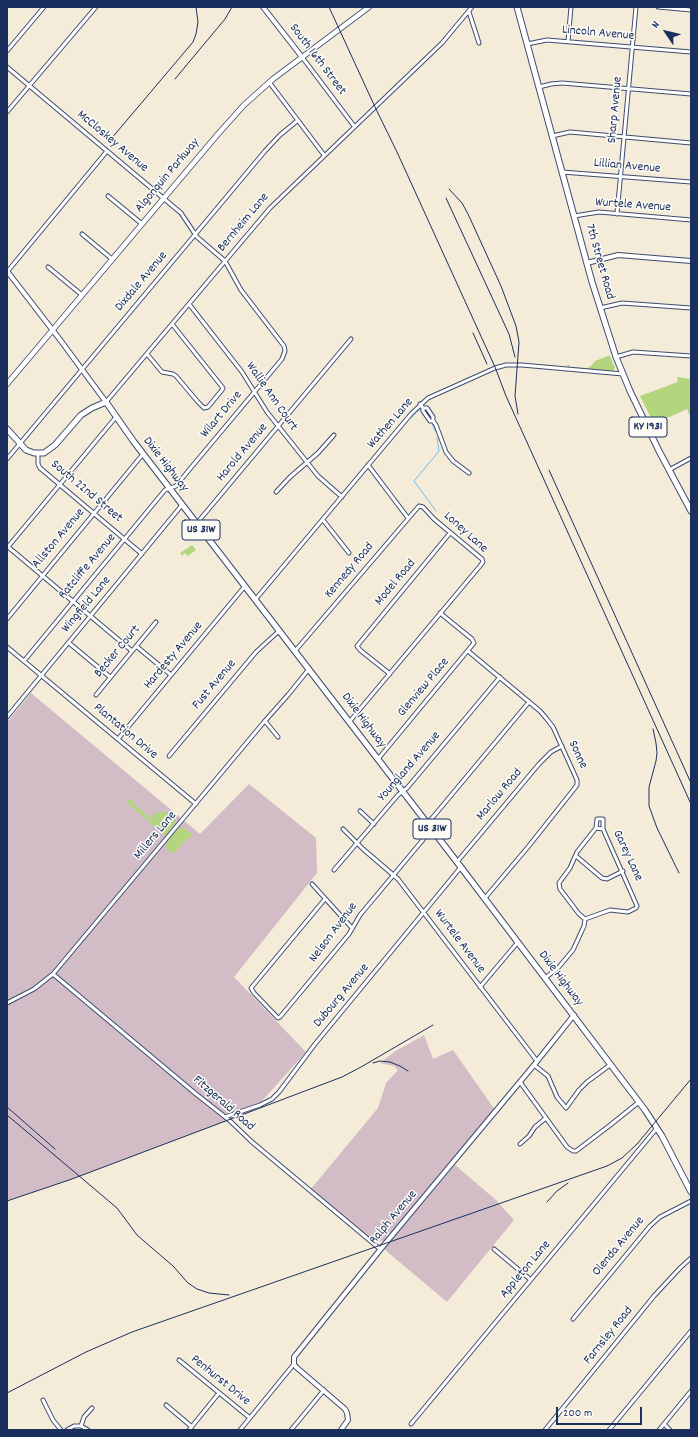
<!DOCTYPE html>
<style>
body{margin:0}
#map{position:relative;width:698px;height:1437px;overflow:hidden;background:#f4ecd8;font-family:Dekko,sans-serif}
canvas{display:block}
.frame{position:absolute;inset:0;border:8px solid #1b2f5e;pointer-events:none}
.north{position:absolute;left:646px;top:12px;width:40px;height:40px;-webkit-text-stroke:3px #fdfcf7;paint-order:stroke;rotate:305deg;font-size:11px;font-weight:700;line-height:16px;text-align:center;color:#1b2f5e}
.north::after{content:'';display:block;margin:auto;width:14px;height:18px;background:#1b2f5e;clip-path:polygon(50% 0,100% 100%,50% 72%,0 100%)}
.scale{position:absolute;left:556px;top:1407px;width:86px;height:18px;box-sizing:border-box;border:2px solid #1b2f5e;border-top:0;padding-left:5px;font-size:12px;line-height:14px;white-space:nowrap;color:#1b2f5e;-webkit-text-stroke:3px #fdfcf7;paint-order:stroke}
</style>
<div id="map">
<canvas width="698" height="1437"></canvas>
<div class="frame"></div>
<div class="north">N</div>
<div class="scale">200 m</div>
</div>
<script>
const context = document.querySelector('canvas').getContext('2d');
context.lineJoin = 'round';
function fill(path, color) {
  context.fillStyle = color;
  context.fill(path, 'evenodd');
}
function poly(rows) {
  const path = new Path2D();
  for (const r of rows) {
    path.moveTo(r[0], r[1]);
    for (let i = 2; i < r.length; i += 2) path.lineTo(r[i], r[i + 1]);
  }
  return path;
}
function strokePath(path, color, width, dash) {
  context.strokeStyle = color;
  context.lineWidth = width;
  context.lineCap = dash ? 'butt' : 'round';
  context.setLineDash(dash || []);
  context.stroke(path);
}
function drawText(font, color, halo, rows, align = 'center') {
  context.font = font + ' Dekko,sans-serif';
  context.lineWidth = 3;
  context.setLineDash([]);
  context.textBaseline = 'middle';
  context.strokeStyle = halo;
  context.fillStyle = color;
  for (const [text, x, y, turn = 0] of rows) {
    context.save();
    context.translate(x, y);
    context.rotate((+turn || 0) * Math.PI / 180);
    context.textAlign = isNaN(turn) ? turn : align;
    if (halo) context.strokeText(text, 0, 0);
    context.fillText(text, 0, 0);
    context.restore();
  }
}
const industrial = poly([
 [31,693,200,834,249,784,316,838,317,873,234,977,306,1052,253,1111,72,1179,7,1201,7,722],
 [424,1035,433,1059,453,1050,495,1110,385,1240,376,1243,310,1190,378,1108,386,1083,398,1070,394,1066,380,1063,394,1052],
 [455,1165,496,1200,514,1220,447,1302,384,1249]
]);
const green = poly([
 [608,356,610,356,615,368,613,371,610,372,569,368,567,366,568,364,570,367,587,368,590,367,595,361],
 [677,377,691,379,691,419,687,409,654,424,640,396,678,382],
 [192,545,196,550,188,556,185,553,182,556,180,553],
 [127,800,133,800,132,803,142,811,144,810,143,812,149,817,147,820,127,803],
 [163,811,174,819,176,822,166,836,148,821,154,814],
 [180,827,183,828,193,835,189,838,188,838,173,854,167,849,166,844,172,835]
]);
const stream = poly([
 [411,418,417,411,421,410],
 [432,423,435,431],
 [436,511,414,481,439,451,437,438]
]);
const minor = poly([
 [658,7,691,10],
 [469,12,479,43],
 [568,41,571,7],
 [527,44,547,40,691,52],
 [7,51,44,7],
 [302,57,354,126],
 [7,67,181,213,197,237,225,261,241,290,284,346,285,351,282,359,189,470,176,486,165,490,160,496,24,661],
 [269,82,324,155],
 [539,87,551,84,562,83,691,94],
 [7,112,96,7],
 [552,136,570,132,691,143],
 [562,172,691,182],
 [108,196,142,224],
 [617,214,636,7],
 [574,216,599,212,691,220],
 [82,234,112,259],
 [48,267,82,295],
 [7,272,107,151],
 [189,304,242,372,267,412,318,476,342,497],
 [600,308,622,303,691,308],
 [147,354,162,372,173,374,176,376,198,402,204,408,208,407,222,390,223,388,172,324],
 [616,357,633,352,691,356],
 [106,402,270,208,442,43,472,7],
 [420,404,423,408,427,408,433,417,433,421,430,421,423,411,423,408],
 [433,421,436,425,446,452,453,461,469,473],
 [38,453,38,464,40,468,142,554],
 [7,459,265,151,280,135,297,121],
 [368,465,408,518],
 [669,470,691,458],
 [276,492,290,477,318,453,334,435],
 [323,520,349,553],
 [197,523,351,339],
 [7,546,132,651],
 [7,548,116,417],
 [255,600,411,414,428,398,495,368,506,365,522,365,623,374],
 [7,619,143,454],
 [69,643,110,677],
 [136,646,171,675],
 [7,647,196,804],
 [295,651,419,506,423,507,434,519,482,559,483,562,480,566,350,721],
 [468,651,540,711,546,718,553,727,577,780,577,785,574,789,528,847,485,898],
 [390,674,360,650,357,646,450,533],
 [96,695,156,622],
 [7,717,182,505],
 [265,721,278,737],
 [118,739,245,586],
 [169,756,256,652,280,630],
 [378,759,474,643,472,639,440,613],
 [360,811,374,824],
 [428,823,529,702],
 [596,828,597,819,603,819,603,829],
 [343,829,363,849,398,879,537,1061],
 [576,856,602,878,607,879,623,871],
 [457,862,539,764,551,752,562,746],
 [334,870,398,795,407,788,418,775,500,677],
 [312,884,352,928],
 [325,899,251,988,254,993,278,1018,280,1017,285,1011,349,934,360,915,432,829],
 [53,974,196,1094,229,1120,252,1142,380,1249],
 [545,978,558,968,573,950,584,926,585,919,579,914,560,889,559,883,570,868,577,852,596,828,603,829,637,906,636,908,628,912,610,910,585,919],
 [480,987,518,942],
 [7,1003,34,989,53,974,264,722,288,695,309,669],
 [534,1065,548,1076,557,1097,566,1108,579,1090,587,1082,610,1065],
 [520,1082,567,1147,573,1151,576,1151,609,1126,639,1102],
 [225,1117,260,1105,272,1099,279,1092,315,1044,461,867],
 [520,1144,529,1136,535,1127,546,1118],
 [494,1249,531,1280],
 [573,1319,650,1226,660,1217,691,1201],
 [179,1360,250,1418],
 [43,1400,53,1420,61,1430],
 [166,1405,192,1427],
 [411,1424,657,1128],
 [664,1424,670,1430],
 [81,1426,84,1417,92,1408],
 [81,1426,88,1430],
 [67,1430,74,1426,81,1426],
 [189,1430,219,1393],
 [240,1430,294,1364],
 [291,1430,324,1390],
 [545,1430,654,1296,680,1268,691,1258],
 [609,1430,691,1331],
 [659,1430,691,1391]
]);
const tertiary = poly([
 [263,7,302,57],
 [587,263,618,255,691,261],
 [7,271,61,341,106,402],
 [341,1430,348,1420,347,1413,345,1409,296,1367,294,1364,294,1357,384,1245,534,1065,574,1015]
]);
const secondary = poly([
 [7,384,218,134,244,105,273,79,369,7]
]);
const primary = poly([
 [517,7,592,282,616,357,630,391,659,451,691,511],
 [7,429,26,450,34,453,44,453,55,445,81,415,92,408,106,402,134,442,457,862,645,1110,662,1136,691,1192]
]);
const rail = poly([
 [329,7,375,107,397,152,495,367,506,396,691,804],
 [175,79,225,19,232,7],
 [111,139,193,42,196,34,198,22,196,7],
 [449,189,462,203,468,214,501,286,516,326,519,342,515,396,518,414],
 [446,198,509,334,515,357],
 [473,333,487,364],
 [549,470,691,783],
 [653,729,656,743,657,753,656,761,649,787,649,806,657,828,679,873],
 [373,1063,380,1061,390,1062,400,1066,408,1071],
 [7,1107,55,1149],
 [7,1115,117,1208,137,1235,173,1266,188,1283,197,1289,209,1293,229,1295],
 [7,1201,72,1179,342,1077,361,1067,433,1025],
 [547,1202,557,1191,568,1183],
 [7,1393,86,1352,132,1332,607,1166,622,1158,637,1144,691,1079]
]);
const shields = [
 [648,427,38],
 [201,530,38],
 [432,829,38]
];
const shieldNames = [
 ["KY 1931",648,427],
 ["US 31W",201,530],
 ["US 31W",432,829]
];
const streetNames = [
 ["Lincoln Avenue",598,34,5],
 ["South 16th Street",317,60,53],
 ["Sharp Avenue",616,110,-85],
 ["McCloskey Avenue",112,142,40],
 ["Lillian Avenue",627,167,5],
 ["Algonquin Parkway",168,176,-50],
 ["Wurtele Avenue",633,206,4],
 ["Bernheim Lane",244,223,-50],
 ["7th Street Road",599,262,74],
 ["Dixdale Avenue",142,282,-50],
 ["Wallie Ann Court",271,397,55],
 ["Wilart Drive",222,415,-50],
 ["Wathen Lane",391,424,-49],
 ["Harold Avenue",243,453,-50],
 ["Dixie Highway",165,465,52],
 ["South 22nd Street",86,492,40],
 ["Loney Lane",465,533,42],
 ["Allston Avenue",59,539,-50],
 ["Ratcliffe Avenue",88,567,-50],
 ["Kennedy Road",350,571,-50],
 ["Model Road",396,583,-50],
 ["Wingfield Lane",87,605,-50],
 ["Becker Court",118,652,-50],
 ["Hardesty Avenue",174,656,-50],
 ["Fust Avenue",215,685,-50],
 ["Glenview Place",424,688,-50],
 ["Dixie Highway",363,721,53],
 ["Plantation Drive",125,732,40],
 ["Sonne",577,755,65],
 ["Youngland Avenue",410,767,-49],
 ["Marlow Road",500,795,-50],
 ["Millers Lane",156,836,-50],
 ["Garey Lane",627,856,65],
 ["Nelson Avenue",334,933,-53],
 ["Wurtele Avenue",459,942,53],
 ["Dixie Highway",560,979,53],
 ["Dubourg Avenue",342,996,-50],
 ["Fitzgerald Road",223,1104,41],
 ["Ralph Avenue",394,1218,-50],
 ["Olenda Avenue",619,1247,-50],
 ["Appleton Lane",526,1270,-50],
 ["Farnsley Road",609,1336,-51],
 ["Penhurst Drive",220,1381,39]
];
fill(industrial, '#d2bdc6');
fill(green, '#b2d57e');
strokePath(stream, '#74bbec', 1);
strokePath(minor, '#3c4b70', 5);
strokePath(tertiary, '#3c4b70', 6);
strokePath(secondary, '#3c4b70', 6);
strokePath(primary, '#3c4b70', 7);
strokePath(minor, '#fff', 3);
strokePath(tertiary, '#fff', 4);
strokePath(secondary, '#fff', 4.5);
strokePath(primary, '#fff', 5);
strokePath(rail, '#1b2f5e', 1);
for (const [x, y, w] of shields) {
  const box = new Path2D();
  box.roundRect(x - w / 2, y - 10, w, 20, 3);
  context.fillStyle = '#fdfcf7';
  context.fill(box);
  strokePath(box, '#1b2f5e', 1);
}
drawText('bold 12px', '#1b2f5e', null, shieldNames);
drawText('13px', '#1b2f5e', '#fdfcf7', streetNames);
</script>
